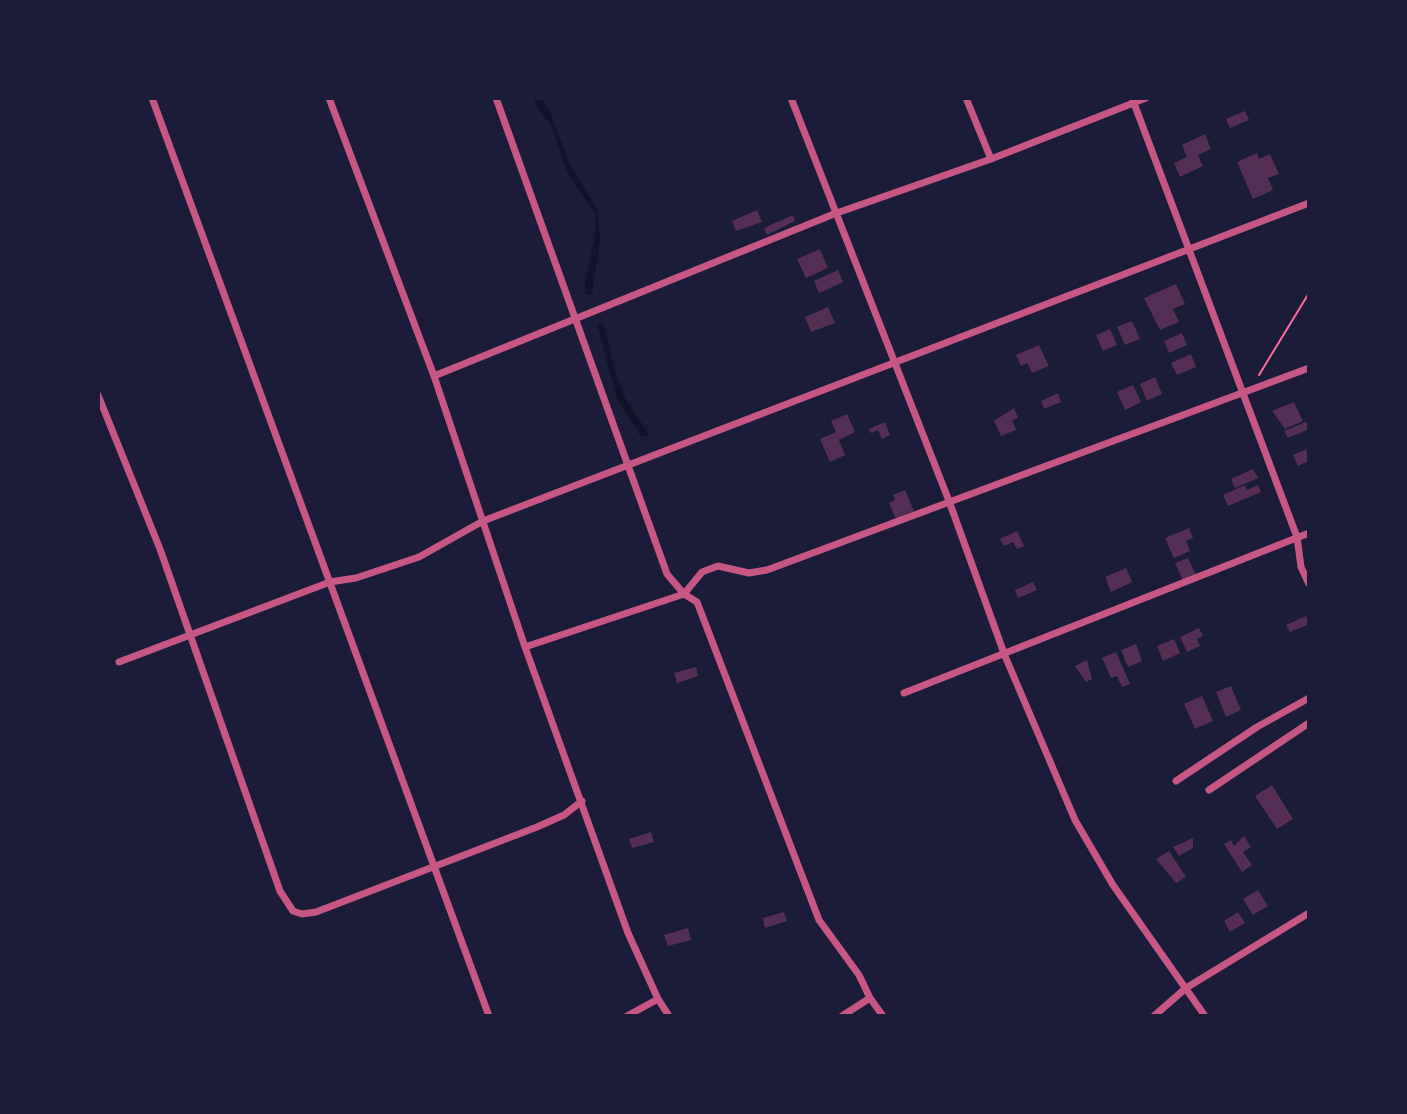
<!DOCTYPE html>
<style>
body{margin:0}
#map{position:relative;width:1407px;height:1114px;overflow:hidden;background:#1b1b3a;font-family:"PT Serif",serif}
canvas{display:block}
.frame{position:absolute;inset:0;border:100px solid #1b1b3a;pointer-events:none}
</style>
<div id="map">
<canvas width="1407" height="1114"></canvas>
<div class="frame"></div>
</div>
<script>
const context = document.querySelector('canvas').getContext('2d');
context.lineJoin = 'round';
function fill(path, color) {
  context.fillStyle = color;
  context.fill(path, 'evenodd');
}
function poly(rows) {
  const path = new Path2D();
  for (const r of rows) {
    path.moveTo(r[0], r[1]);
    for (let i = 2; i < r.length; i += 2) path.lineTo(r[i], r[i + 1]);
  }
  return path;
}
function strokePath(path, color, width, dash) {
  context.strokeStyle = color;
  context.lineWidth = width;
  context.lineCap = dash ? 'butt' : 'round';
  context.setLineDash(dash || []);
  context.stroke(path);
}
const water = poly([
 [532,98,541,98,548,107,572,169,598,210,600,241,592,294,586,295,585,279,595,238,595,214,566,170,552,128],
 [604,323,614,368,625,398,650,436,640,435,617,399,597,324]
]);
const building = poly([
 [1245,111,1249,120,1230,128,1226,119],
 [1205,134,1211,149,1198,155,1203,166,1180,177,1174,163,1187,157,1182,145],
 [1257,153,1259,159,1270,154,1279,174,1268,178,1273,190,1253,199,1237,162],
 [757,210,762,222,736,231,732,221],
 [793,215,795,221,767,235,764,228],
 [820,249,828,268,806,278,797,259],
 [838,270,843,282,819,293,814,281],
 [1176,284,1185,304,1173,309,1179,322,1160,330,1144,298],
 [828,307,835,323,811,332,805,317],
 [1132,321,1140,339,1125,345,1117,327],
 [1110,329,1117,345,1103,351,1096,335],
 [1182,333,1187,345,1169,353,1164,341],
 [1039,345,1049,366,1032,373,1027,363,1021,366,1016,355],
 [1191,354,1196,367,1177,375,1171,363],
 [1155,377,1162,394,1147,401,1140,384],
 [1133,385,1141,402,1125,410,1117,392],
 [1058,393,1061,402,1044,409,1041,401],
 [1294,402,1303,421,1285,429,1272,411],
 [1014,408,1018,418,1012,420,1016,430,1001,436,994,421],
 [847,414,855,432,839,440,845,455,830,462,820,439,836,432,831,421],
 [1308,421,1309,429,1288,438,1284,431],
 [885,422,890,435,882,439,878,430,871,433,869,429],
 [1306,449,1309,461,1298,466,1293,455],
 [1253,469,1258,478,1235,488,1231,479],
 [1245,485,1247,490,1258,485,1261,492,1228,506,1223,495],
 [905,490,914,511,896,519,889,503,895,500,893,495],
 [1189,528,1193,538,1186,541,1190,551,1174,558,1165,538],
 [1017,531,1024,546,1017,549,1013,542,1004,546,1000,539],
 [1188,558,1197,577,1184,583,1175,563],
 [1126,568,1132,582,1111,592,1105,577],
 [1033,582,1037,590,1018,598,1015,590],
 [1306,616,1309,624,1290,632,1286,625],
 [1199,628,1203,636,1197,639,1200,646,1187,652,1180,637],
 [1174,639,1180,653,1163,661,1157,646],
 [1136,644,1142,661,1128,667,1121,650],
 [1116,652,1130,684,1122,687,1117,676,1111,678,1102,658],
 [1087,660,1092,679,1086,682,1075,666],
 [696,667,698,676,677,683,674,673],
 [1231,686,1241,710,1226,717,1216,692],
 [1202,696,1213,721,1195,729,1184,704],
 [1272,785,1293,819,1277,829,1255,796],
 [651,832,654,842,632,848,629,839],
 [1244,836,1251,847,1243,852,1252,865,1242,872,1224,844,1231,840,1234,846],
 [1193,838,1193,848,1179,856,1173,847],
 [1169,851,1186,877,1176,883,1156,859],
 [1258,890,1268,906,1253,915,1243,899],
 [784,912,787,921,765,928,763,918],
 [1238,912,1245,923,1230,932,1224,921],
 [688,928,691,940,668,946,664,935]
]);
const path = poly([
 [1259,375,1309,293]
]);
const minor = poly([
 [152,98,489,1016],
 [329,98,434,376,525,647,628,933,658,999,669,1016],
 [496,98,667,574,684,594,697,602,819,920,859,975,870,998,842,1016],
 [791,98,949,501,1005,656,1075,820,1113,885,1205,1016],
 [966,98,991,159],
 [1132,98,1297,537,1301,567,1309,584],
 [434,376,834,214,991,159,1146,98],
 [98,395,160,549,280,891,293,911,302,914,316,912,537,827,564,815,582,801],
 [525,647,684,594,702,572,718,566,749,573,767,570,1309,368],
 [119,662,330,582,356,578,419,557,483,521,1309,203],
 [904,693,1309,533],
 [1176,781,1257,727,1309,698],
 [1209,790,1309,723],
 [870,998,883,1016],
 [627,1016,658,999],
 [1154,1016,1186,988,1309,913]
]);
fill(water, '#12122b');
fill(building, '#542f53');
strokePath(path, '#ff6b9d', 2);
strokePath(minor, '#c65784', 7);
</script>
